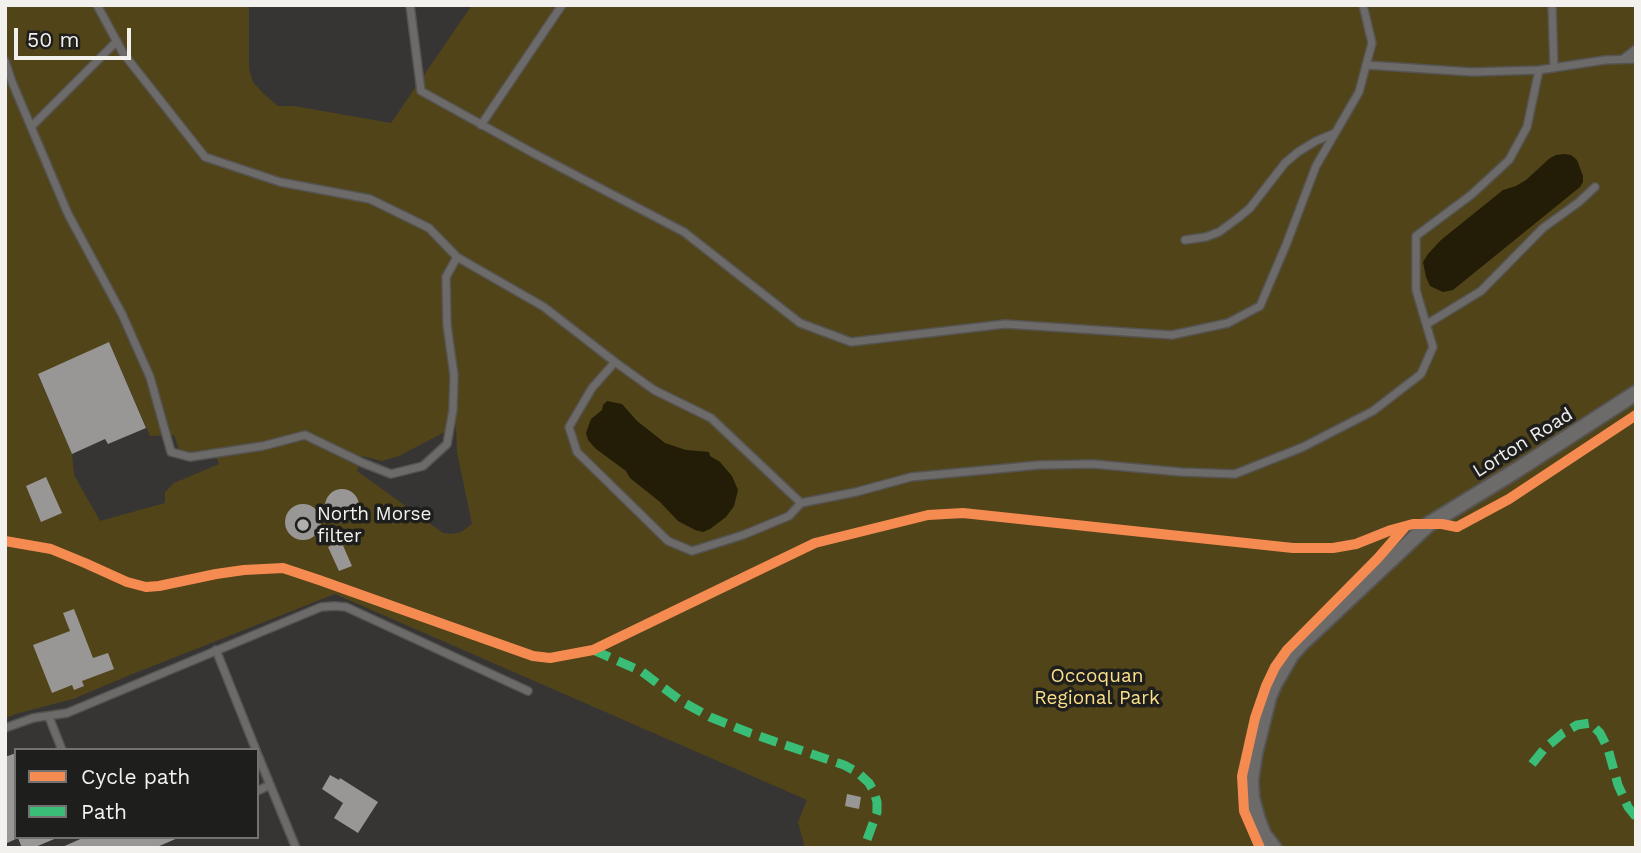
<!DOCTYPE html>
<style>
body{margin:0}
#map{position:relative;width:1641px;height:853px;overflow:hidden;background:#373533;font-family:"Work Sans",sans-serif}
canvas{display:block}
.frame{position:absolute;inset:0;border:7px solid #f2f1ee;pointer-events:none}
.legend{position:absolute;left:14px;top:748px;width:245px;height:91px;box-sizing:border-box;background:#1e1e1c;border:2px solid #737270;margin:0;padding:9px 12px;list-style:none;font-size:21px;color:#f2f1ee}
.legend li{display:flex;align-items:center;gap:14px;height:35px}
.legend b{width:35px;border:2px solid #737270}
.scale{position:absolute;left:14px;top:28px;width:117px;height:32px;box-sizing:border-box;border:4px solid #f2f1ee;border-top:0;padding-left:9px;font-size:21px;line-height:24px;white-space:nowrap;color:#f2f1ee;-webkit-text-stroke:5px #1e1e1c;paint-order:stroke}
</style>
<div id="map">
<canvas width="1641" height="853"></canvas>
<div class="frame"></div>
<ul class="legend">
<li><b style="height:9px;background:#f68b52"></b>Cycle path</li>
<li><b style="height:9px;background:#3abd76"></b>Path</li>
</ul>
<div class="scale">50 m</div>
</div>
<script>
const context = document.querySelector('canvas').getContext('2d');
context.lineJoin = 'round';
function fill(path, color) {
  context.fillStyle = color;
  context.fill(path, 'evenodd');
}
function poly(rows) {
  const path = new Path2D();
  for (const r of rows) {
    if (r.length === 3) {
      path.moveTo(r[0] + r[2], r[1]);
      path.arc(r[0], r[1], r[2], 0, 2 * Math.PI);
      continue;
    }
    path.moveTo(r[0], r[1]);
    for (let i = 2; i < r.length; i += 2) path.lineTo(r[i], r[i + 1]);
  }
  return path;
}
function strokePath(path, color, width, dash) {
  context.strokeStyle = color;
  context.lineWidth = width;
  context.lineCap = dash ? 'butt' : 'round';
  context.setLineDash(dash || []);
  context.stroke(path);
}
function drawText(font, color, halo, rows, align = 'center') {
  context.font = font + ' "Work Sans",sans-serif';
  context.lineWidth = 7;
  context.setLineDash([]);
  context.textBaseline = 'middle';
  context.strokeStyle = halo;
  context.fillStyle = color;
  for (const [text, x, y, turn = 0] of rows) {
    context.save();
    context.translate(x, y);
    context.rotate((+turn || 0) * Math.PI / 180);
    context.textAlign = isNaN(turn) ? turn : align;
    if (halo) context.strokeText(text, 0, 0);
    context.fillText(text, 0, 0);
    context.restore();
  }
}
const green = poly([
 [5,5,249,5,249,69,253,82,264,94,278,106,294,106,391,123,472,5,1636,5,1636,848,805,848,798,822,807,800,335,594,130,675,73,699,19,713,5,718],
 [109,342,150,436,174,435,179,449,185,453,213,449,219,464,174,483,165,492,165,503,100,521,74,475,72,454,38,375],
 [456,426,457,452,472,524,461,532,451,534,443,533,357,471,362,456,382,461,399,456]
]);
const water = poly([
 [1565,154,1571,155,1577,160,1583,176,1583,182,1580,187,1453,290,1443,292,1430,286,1426,277,1423,262,1428,254,1441,240,1503,190,1516,186,1526,180,1550,158,1556,155],
 [607,401,622,404,637,421,665,443,686,450,709,452,710,456,720,462,732,476,738,490,734,506,726,517,710,529,703,532,695,530,678,521,660,502,630,478,626,471,596,449,588,440,586,433,591,419,602,410,603,405]
]);
const building = poly([
 [109,342,146,428,108,444,105,439,72,454,38,374],
 [46,477,62,513,41,522,26,486],
 [342,506,17],
 [303,522,18],
 [341,541,352,566,339,571,328,547],
 [74,609,93,658,108,653,114,669,82,681,84,686,74,690,72,685,52,693,33,645,70,631,63,613],
 [16,753,16,837,59,837,33,848,22,848,18,838,5,844,5,757],
 [330,775,339,780,340,778,378,802,358,833,334,818,343,803,322,789],
 [847,794,861,797,859,809,845,806],
 [85,837,180,837,155,848,60,848]
]);
const lane = poly([
 [410,5,421,91,533,153,684,232,800,323,851,342,1005,324,1172,335,1228,323,1260,306,1286,245,1316,166,1359,92,1372,43,1363,5],
 [1552,5,1554,68],
 [1623,59,1636,49],
 [5,61,12,82,68,214,122,314,150,377,171,452,190,457,263,446,305,435,363,463,391,474,423,466,447,444,453,410,454,375,447,325,446,277,457,257,429,228,370,199,280,182,205,157,123,53,97,5],
 [1366,65,1472,72,1539,70,1605,60,1636,59],
 [481,125,562,5],
 [31,127,117,41],
 [1185,240,1206,237,1219,232,1238,218,1250,208,1285,163,1298,152,1316,141,1335,133],
 [457,257,544,307,615,362,592,388,569,427,577,452,668,541,692,551,743,535,789,516,801,503,711,418,654,390,615,362],
 [1427,324,1481,291,1543,228,1579,202,1595,187],
 [801,503,856,492,911,477,1039,465,1093,464,1181,472,1235,474,1303,447,1373,411,1421,374,1433,347,1416,290,1416,236,1471,195,1509,160,1527,127,1539,70],
 [216,650,256,750],
 [49,717,62,750],
 [5,728,33,718,67,713,321,607,334,606,346,607,528,691],
 [257,753,296,848],
 [257,791,270,785]
]);
const street = poly([
 [1274,848,1264,835,1258,820,1252,798,1251,780,1255,753,1269,697,1275,683,1292,654,1301,644,1429,524,1517,470,1636,393]
]);
const quiet = poly([
 [593,650,641,671,681,701,710,717,750,733,844,765,857,772,869,783,874,792,877,802,877,812,864,848],
 [1532,764,1544,749,1563,733,1577,725,1590,723,1600,733,1608,749,1618,785,1628,807,1636,817]
]);
const cycleway = poly([
 [5,541,51,549,85,563,127,582,146,587,159,586,216,574,244,570,283,568,319,580,533,656,550,658,593,650,815,543,928,515,963,513,1293,548,1333,548,1356,544,1391,530,1413,524,1442,524,1457,527,1509,499,1636,415],
 [1260,848,1244,811,1242,776,1255,718,1266,686,1275,667,1287,650,1378,558,1405,527]
]);
const markers = [
 [303,525,7,"#b1afad"]
];
const streetNames = [
 ["Lorton Road",1523,443,-32]
];
const poiNames = [
 ["North Morse",317,514],
 ["filter",317,536]
];
const parkNames = [
 ["Occoquan",1097,676],
 ["Regional Park",1097,698]
];
fill(green, '#514419');
fill(water, '#231c06');
fill(building, '#989795');
strokePath(lane, '#555452', 10);
strokePath(street, '#555452', 18);
strokePath(lane, '#6d6b69', 7);
strokePath(street, '#6d6b69', 14);
strokePath(quiet, '#3abd76', 9, [18, 9]);
strokePath(cycleway, '#f68b52', 10);
for (const [x, y, r, color] of markers) {
  const dot = new Path2D();
  dot.arc(x, y, r, 0, 2 * Math.PI);
  context.fillStyle = color;
  context.fill(dot);
  strokePath(dot, '#1e1e1c', 2.5);
}
drawText('19px', '#f2f1ee', '#1e1e1c', streetNames);
drawText('19px', '#f2f1ee', '#1e1e1c', poiNames, 'left');
drawText('19px', '#fcdf8a', '#1e1e1c', parkNames);
</script>
